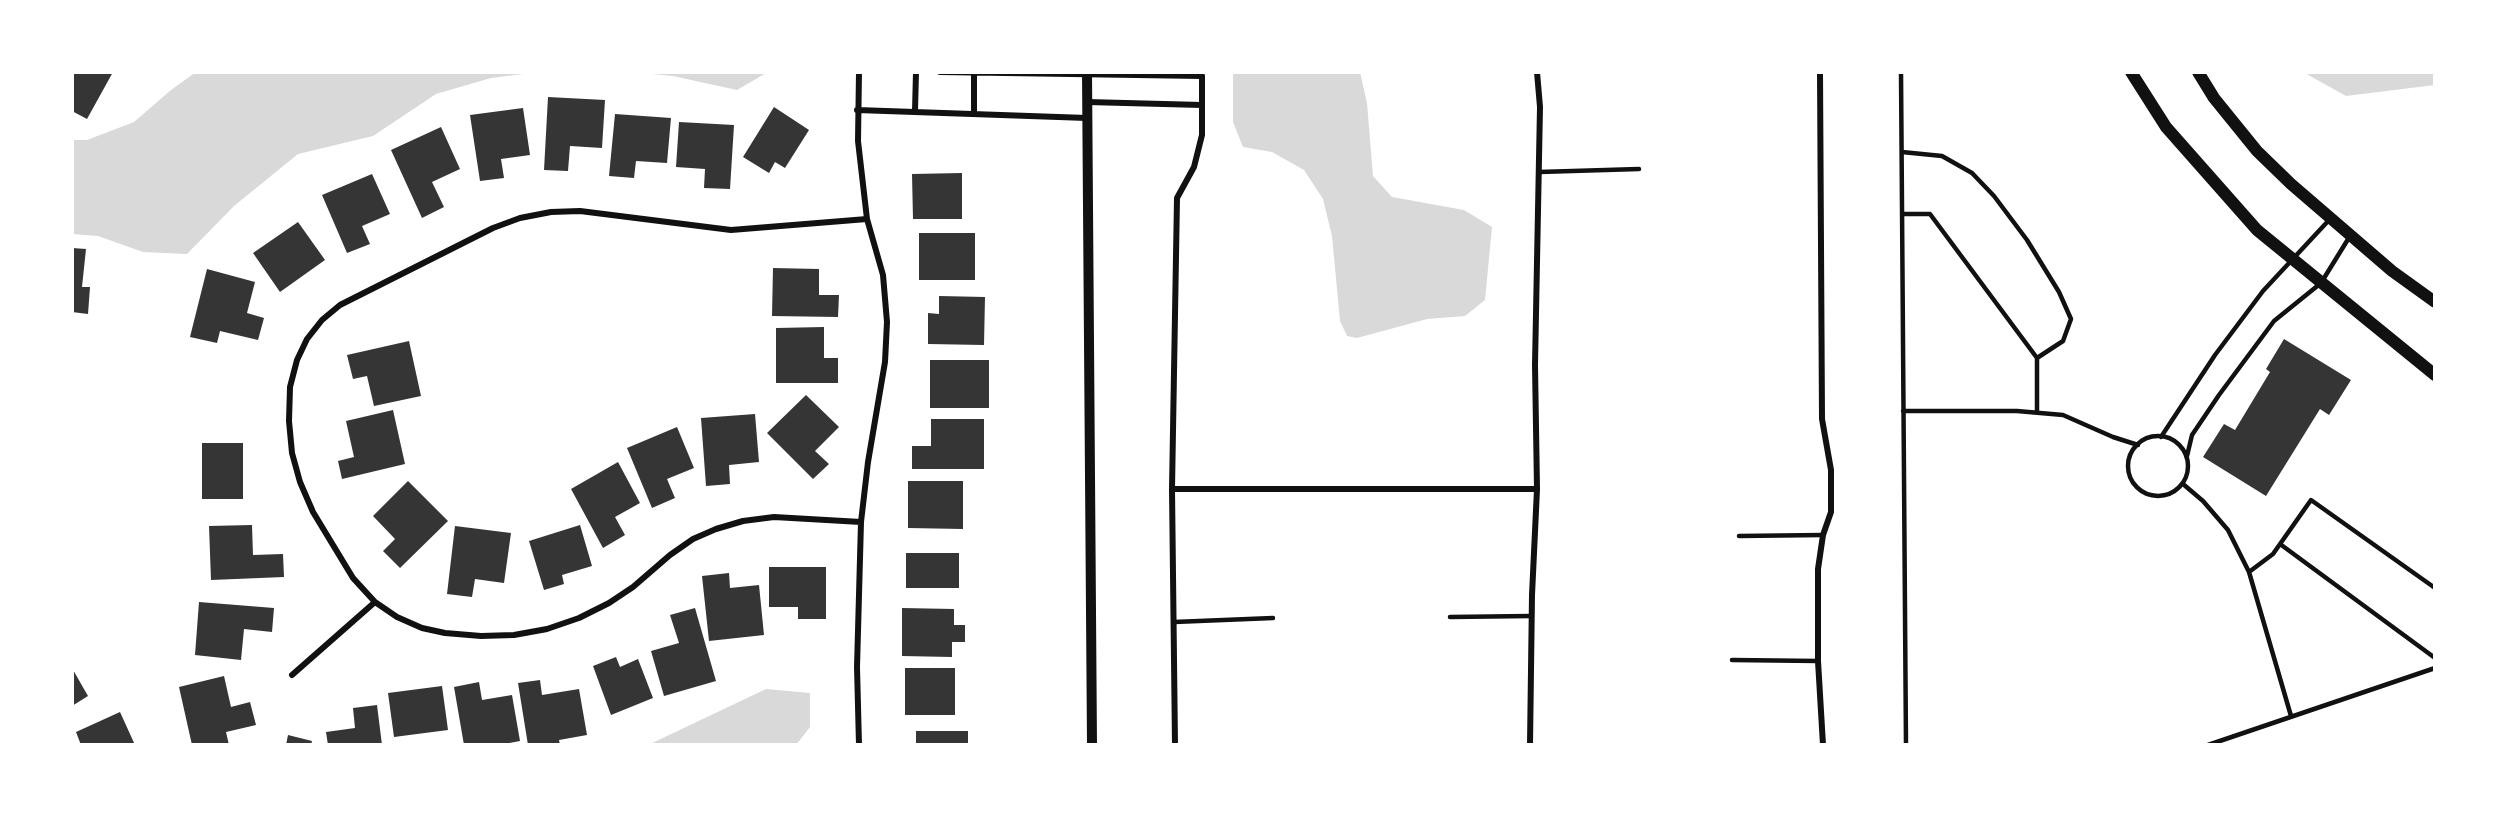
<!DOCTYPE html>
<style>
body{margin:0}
#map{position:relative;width:2507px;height:817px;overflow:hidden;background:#fff;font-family:"Crimson Pro",serif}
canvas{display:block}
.frame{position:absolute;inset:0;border:74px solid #fff;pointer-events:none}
</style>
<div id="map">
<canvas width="2507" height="817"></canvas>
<div class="frame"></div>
</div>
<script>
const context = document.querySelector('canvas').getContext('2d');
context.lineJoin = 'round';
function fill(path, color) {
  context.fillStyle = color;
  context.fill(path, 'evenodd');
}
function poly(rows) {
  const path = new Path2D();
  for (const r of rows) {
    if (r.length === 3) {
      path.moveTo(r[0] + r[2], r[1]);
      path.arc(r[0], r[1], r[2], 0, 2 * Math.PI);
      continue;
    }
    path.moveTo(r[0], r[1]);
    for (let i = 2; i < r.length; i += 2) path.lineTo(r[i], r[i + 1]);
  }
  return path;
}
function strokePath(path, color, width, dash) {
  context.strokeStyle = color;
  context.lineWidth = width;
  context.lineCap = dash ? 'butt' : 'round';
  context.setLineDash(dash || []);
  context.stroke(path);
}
const water = poly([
 [196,72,539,72,491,78,436,94,373,136,298,154,234,206,187,254,143,252,98,236,72,234,72,140,87,140,134,122,171,90],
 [631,72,768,72,737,90,673,76],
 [1233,72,1360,72,1367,103,1373,176,1392,197,1464,210,1492,227,1485,300,1465,316,1427,319,1357,338,1347,336,1340,321,1332,236,1323,199,1304,170,1272,152,1243,147,1233,122],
 [2303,72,2435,72,2435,85,2346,96],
 [766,689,810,693,810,727,796,745,648,745]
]);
const building = poly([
 [72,72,113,72,87,119,72,111],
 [548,97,605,100,602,148,570,146,568,171,544,170],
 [774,107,809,130,785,168,775,162,769,173,743,157],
 [523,108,530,155,501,159,504,178,480,181,470,115],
 [615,114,671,118,667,163,636,161,634,178,609,176],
 [679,122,734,125,730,189,704,188,705,169,676,167],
 [441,127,460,169,432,182,444,207,422,218,391,150],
 [962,173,962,219,913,219,912,174],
 [372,174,390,214,362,226,370,244,347,253,322,195],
 [298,222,325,260,280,292,253,253],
 [919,233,975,233,975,280,919,280],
 [72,248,86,249,82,287,90,287,88,314,72,312],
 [773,268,819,269,819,295,839,295,838,317,772,316],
 [207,269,255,282,247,313,264,318,258,340,220,331,217,343,190,337],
 [939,296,985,297,984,345,928,344,928,313,939,314],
 [824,327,824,358,838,358,838,383,776,383,776,328],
 [2284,339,2351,380,2329,415,2320,409,2266,496,2203,457,2224,424,2235,430,2270,372,2266,369],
 [409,341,421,396,374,406,367,376,353,379,347,355],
 [930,360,989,360,989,408,930,408],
 [806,395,839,427,815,451,829,464,813,479,767,433],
 [393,410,405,464,342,479,338,461,354,457,346,421],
 [755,414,759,462,729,465,730,484,706,486,701,418],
 [931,419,984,419,984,469,912,469,912,446,931,446],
 [677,427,694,468,667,479,675,498,652,508,627,448],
 [202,443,243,443,243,499,202,499],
 [618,462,640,503,615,517,625,535,603,548,571,489],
 [408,481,448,521,400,568,383,551,395,539,373,516],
 [908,481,963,481,963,529,908,528],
 [252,525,253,555,283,554,284,577,211,580,209,526],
 [580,525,592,566,562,575,564,584,544,590,529,541],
 [455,526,511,533,504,583,475,579,472,597,447,594],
 [906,553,959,553,959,588,906,588],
 [769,567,826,567,826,619,798,619,798,607,769,607],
 [729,573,730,588,759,585,764,635,709,641,702,576],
 [199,602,274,608,272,632,244,629,241,660,195,655],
 [695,608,716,681,664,696,651,651,679,643,670,615],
 [902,608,954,609,954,625,965,625,965,642,952,642,952,657,902,656],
 [616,657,620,667,638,659,653,698,611,715,593,666],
 [72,668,88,696,72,706],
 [905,668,955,668,955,715,905,715],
 [224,676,231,707,250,702,256,725,226,732,229,745,192,745,179,687],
 [540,680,542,695,579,689,587,735,559,740,560,745,528,745,518,683],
 [479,682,482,700,512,695,520,741,499,745,464,745,454,687],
 [442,686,448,730,394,737,388,693],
 [377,705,382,745,328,745,326,732,355,728,353,708],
 [120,712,135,745,81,745,76,732],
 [916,731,968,731,968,745,916,745],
 [288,735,312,741,311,745,286,745]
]);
const service = poly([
 [1901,72,1906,745],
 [1902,152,1942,156,1972,173,1994,196,2027,240,2059,292,2071,319,2063,341,2037,358,2037,412],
 [1539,172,1639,169],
 [1903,214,1930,214,2037,358],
 [1903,411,2017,411,2063,415,2113,437,2138,445],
 [2158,466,30],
 [2161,437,2215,355,2263,291,2330,219],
 [2187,456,2192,435,2219,395,2274,321,2321,283,2350,236],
 [2183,484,2203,501,2228,530,2249,572,2291,716],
 [1739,536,1823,535],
 [2280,544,2435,658],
 [2249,572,2273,554,2311,500,2435,588],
 [1450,617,1531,616],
 [1174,622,1273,618],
 [1732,660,1818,661],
 [2208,745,2435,668]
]);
const minor = poly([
 [940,72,1202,76],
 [1820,72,1822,419,1831,470,1831,512,1823,535,1818,569,1818,661,1823,745],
 [974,73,974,113],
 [1087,102,1202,105],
 [857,110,1087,118],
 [915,111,916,72],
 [1172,489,1537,489],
 [861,522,774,517,743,521,716,529,693,539,670,555,633,587,609,603,579,618,547,629,514,635,481,636,445,633,422,628,397,617,375,602,353,578,313,512,300,482,292,453,289,421,290,387,297,360,307,339,322,320,340,305,493,228,520,218,551,212,580,211,731,230,867,219],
 [292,675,375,602],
 [859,745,857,667,861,522,868,462,885,362,887,322,883,275,867,219,858,141,859,72],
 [1175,745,1172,489,1177,198,1194,167,1202,135,1202,76,1199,72],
 [1530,745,1532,595,1537,489,1535,365,1540,107,1537,72]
]);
const tertiary = poly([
 [1087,72,1092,745]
]);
const secondary = poly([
 [2131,72,2166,127,2257,230,2435,375],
 [2198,72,2214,98,2257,151,2291,184,2392,271,2435,302]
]);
fill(water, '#d9d9d9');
fill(building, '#353535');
strokePath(service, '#111', 4.5);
strokePath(minor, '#111', 6);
strokePath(tertiary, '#111', 10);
strokePath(secondary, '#111', 12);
</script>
